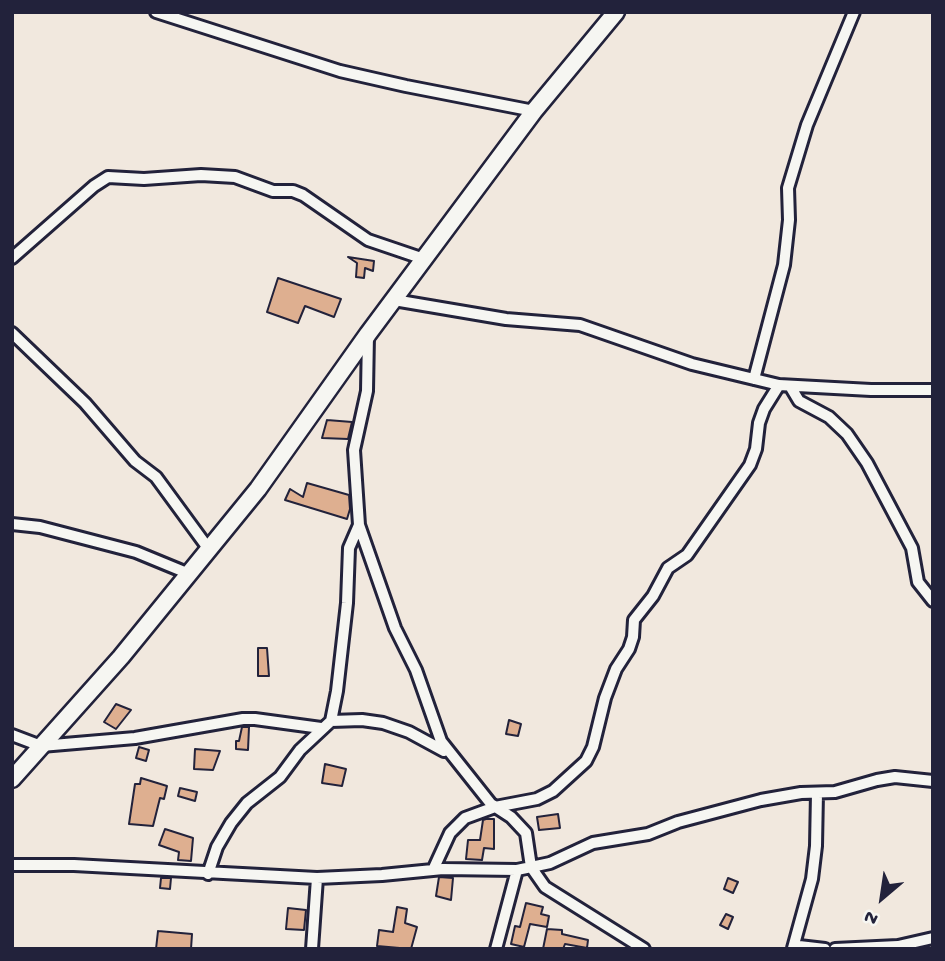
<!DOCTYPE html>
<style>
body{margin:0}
#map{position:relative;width:945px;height:961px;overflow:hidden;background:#f1e8de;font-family:"Gochi Hand",sans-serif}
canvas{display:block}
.frame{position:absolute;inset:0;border:14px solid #22223b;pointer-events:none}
.north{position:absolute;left:847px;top:863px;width:70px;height:70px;-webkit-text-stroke:5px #f6f6f2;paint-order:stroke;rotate:209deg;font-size:19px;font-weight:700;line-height:28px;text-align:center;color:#22223b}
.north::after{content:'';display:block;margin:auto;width:24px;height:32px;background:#22223b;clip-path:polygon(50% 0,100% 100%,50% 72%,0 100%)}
</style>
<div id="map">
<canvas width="945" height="961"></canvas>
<div class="frame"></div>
<div class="north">N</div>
</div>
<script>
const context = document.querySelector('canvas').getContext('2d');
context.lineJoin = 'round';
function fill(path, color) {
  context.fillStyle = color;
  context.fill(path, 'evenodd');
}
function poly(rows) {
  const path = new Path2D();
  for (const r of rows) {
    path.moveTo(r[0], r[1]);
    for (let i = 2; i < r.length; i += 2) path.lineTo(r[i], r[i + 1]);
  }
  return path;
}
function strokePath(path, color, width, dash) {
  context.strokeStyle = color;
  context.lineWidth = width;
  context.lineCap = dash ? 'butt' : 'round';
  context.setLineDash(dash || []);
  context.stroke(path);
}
const building = poly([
 [348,257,374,261,373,271,365,268,364,278,356,277,357,263,348,257],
 [278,278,341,299,334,317,305,306,298,323,267,312,278,278],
 [327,420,352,422,348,439,322,438,327,420],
 [307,483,349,495,350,509,347,519,285,500,290,489,303,497,307,483],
 [258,648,267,648,269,676,258,676,258,648],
 [116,704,131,710,116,729,104,722,116,704],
 [509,720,521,724,518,736,506,734,509,720],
 [242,727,249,727,248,750,236,749,236,741,239,741,242,727],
 [139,747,149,750,146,761,136,758,139,747],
 [195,749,220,751,213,770,194,769,195,749],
 [325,764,346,769,342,786,322,783,325,764],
 [141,778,167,786,164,799,160,798,153,826,129,824,135,784,140,784,141,778],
 [180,788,197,792,195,801,178,796,180,788],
 [558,814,560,828,539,830,537,817,558,814],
 [486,819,494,819,494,849,484,848,482,860,466,859,468,840,480,840,483,820,486,819],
 [165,829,193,838,191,861,178,860,179,852,159,845,165,829],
 [439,877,453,878,451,900,436,896,439,877],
 [161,878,171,878,170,889,160,888,161,878],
 [728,878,738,882,733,893,724,889,728,878],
 [526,903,543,907,541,914,549,916,547,927,530,924,524,947,511,944,515,926,520,927,526,903],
 [397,907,407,909,405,923,417,927,411,949,377,946,379,930,393,932,397,907],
 [288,908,306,910,304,930,286,929,288,908],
 [726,914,733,917,728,929,720,925,726,914],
 [547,929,562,930,562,934,588,940,587,948,565,944,563,949,543,949,547,929],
 [158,931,192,934,191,949,156,949,158,931]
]);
const street = poly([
 [156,12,340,71,406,86,534,111],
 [12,258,94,186,108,177,144,179,201,175,235,177,273,191,293,191,303,195,368,240,424,259],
 [394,300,506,319,580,325,692,364,779,385,871,390,933,390],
 [12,333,85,403,135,461,156,477,208,548],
 [368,335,367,391,354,450,359,525,395,628,416,670,441,741,491,804,511,817,526,833,531,867,545,887,644,949],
 [754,379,784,265,789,220,788,188,807,125,854,12],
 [790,386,799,401,829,417,847,434,867,463,912,548,918,582,933,601],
 [12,524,40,527,136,552,187,573],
 [331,721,337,691,347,603,349,548,359,525],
 [12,735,41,746,135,738,243,719,255,719,321,728],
 [12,865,74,865,317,878,382,875,443,869,517,870,550,863,593,843,648,834,678,822,761,800,801,793,835,792,877,780,895,777,933,781],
 [433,870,450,833,465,818,495,807,537,799,553,791,586,761,593,747,605,698,616,669,629,649,633,637,634,620,653,596,668,568,687,555,750,465,756,449,759,423,764,409,779,385],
 [208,874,217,847,231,823,247,803,280,777,300,750,331,721,362,720,383,723,409,732,444,751],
 [793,948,812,879,816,846,817,793],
 [312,949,317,878],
 [496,949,517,870],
 [793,949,799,946,825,949],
 [835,949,898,946,933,938]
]);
const secondary = poly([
 [12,779,121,657,258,489,368,334,534,111,616,12]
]);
fill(building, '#deaf90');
strokePath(building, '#22223b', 2);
strokePath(street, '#22223b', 16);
strokePath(secondary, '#22223b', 21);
strokePath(street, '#f6f6f2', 10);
strokePath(secondary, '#f6f6f2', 16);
</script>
